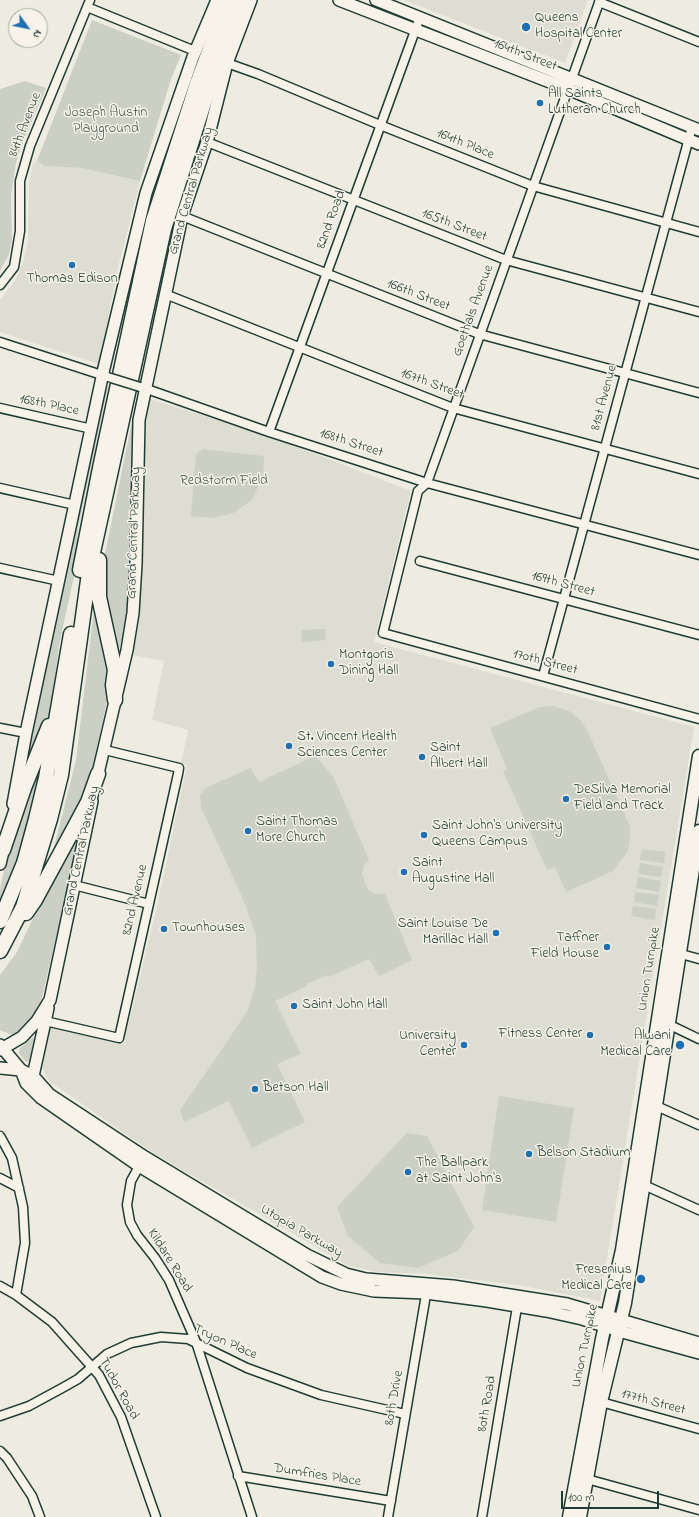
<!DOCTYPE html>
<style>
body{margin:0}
#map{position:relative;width:699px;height:1517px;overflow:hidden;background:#eeece1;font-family:"Indie Flower",sans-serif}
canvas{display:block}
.north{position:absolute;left:8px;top:8px;width:40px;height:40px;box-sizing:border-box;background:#f7f3e8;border:1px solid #a1aaa0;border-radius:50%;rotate:123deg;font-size:11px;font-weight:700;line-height:16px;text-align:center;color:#1f3d34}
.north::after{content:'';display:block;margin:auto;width:14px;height:18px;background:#1f6fb2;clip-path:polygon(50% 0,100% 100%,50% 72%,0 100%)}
.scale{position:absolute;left:561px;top:1491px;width:98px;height:18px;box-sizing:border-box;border:2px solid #1f3d34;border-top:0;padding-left:5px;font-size:12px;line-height:14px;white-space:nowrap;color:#1f3d34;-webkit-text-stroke:3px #f7f3e8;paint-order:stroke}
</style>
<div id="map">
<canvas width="699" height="1517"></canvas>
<div class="north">N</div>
<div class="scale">100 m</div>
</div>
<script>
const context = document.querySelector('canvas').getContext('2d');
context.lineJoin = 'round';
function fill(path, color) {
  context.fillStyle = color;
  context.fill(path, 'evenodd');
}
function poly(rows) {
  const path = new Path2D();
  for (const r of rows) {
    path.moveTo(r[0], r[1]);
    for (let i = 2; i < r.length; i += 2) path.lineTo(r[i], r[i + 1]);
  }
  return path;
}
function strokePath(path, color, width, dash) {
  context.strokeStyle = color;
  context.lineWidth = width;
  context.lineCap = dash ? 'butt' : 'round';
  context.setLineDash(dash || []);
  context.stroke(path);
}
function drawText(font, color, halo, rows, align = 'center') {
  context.font = font + ' "Indie Flower",sans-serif';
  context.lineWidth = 3;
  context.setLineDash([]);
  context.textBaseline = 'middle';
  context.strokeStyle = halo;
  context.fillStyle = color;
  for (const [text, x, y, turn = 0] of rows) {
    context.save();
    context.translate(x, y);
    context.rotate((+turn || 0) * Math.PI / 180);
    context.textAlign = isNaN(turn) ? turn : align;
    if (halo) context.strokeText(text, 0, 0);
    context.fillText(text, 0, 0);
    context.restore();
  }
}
const built = poly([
 [404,0,588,0,565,63],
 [37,161,45,166,81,168,140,181,118,268,99,364,0,332,0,300,15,281,24,260,28,240,29,182,33,164],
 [150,399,269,436,411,491,374,642,694,727,600,1301,518,1285,425,1274,377,1272,347,1265,150,1151,49,1081,42,1067,42,1055,49,1028,124,1043,157,906,187,765,181,763,188,730,152,720,164,661,133,655,139,619,145,426]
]);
const green = poly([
 [92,20,181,55,171,79,140,181,81,168,45,166,37,161],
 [25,81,46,88,23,142,16,163,11,196,12,240,9,254,0,271,0,89],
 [106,387,108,387,78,528,74,576,59,645,52,705,45,728,18,798],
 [137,397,139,397,133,445,127,624,119,649,114,646,101,573],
 [203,449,264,456,263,475,252,500,233,513,213,518,191,516,196,454],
 [96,592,109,652,110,687,86,797,51,859,76,760],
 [325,629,326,640,302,642,301,630],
 [553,706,569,711,580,720,587,730,630,826,630,838,628,851,613,871,566,892,555,867,547,870,503,771,507,769,490,728,540,707],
 [45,754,31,823,0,914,0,889,12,833],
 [315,756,333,776,369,860,364,866,362,875,368,890,376,894,385,894,412,960,379,976,369,959,329,977,327,975,306,984,307,986,275,1001,301,1054,277,1064,305,1122,252,1148,229,1101,184,1122,180,1110,221,1051,248,1010,255,987,257,968,256,936,244,901,201,807,200,795,206,788,250,768,259,782],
 [84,818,40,1006,22,1031,12,1035,0,1030,0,975,17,952,35,914,40,908,35,905],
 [642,849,665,852,664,863,640,860],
 [640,863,663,867,661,877,638,874],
 [638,877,661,881,659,892,636,888],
 [635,892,659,895,657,906,634,902],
 [633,906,656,909,655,920,631,916],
 [33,1037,35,1040,30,1061,26,1062,18,1052,20,1051,19,1049],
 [499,1096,574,1108,556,1222,482,1210],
 [407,1133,427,1136,474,1227,458,1251,418,1268,380,1263,348,1236,337,1207]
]);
const street = poly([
 [600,0,427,483,418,491,383,633,699,719],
 [599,2,699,42],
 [87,7,195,51],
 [227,63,258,74,380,125,533,186,699,232],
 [207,142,506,260,699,312],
 [182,216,479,334,699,393],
 [0,285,14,267,20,231,20,181,30,146,90,0],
 [165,294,453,408,699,474],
 [0,342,108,377],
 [141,387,269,432,427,483,699,555],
 [0,408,92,429],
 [269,432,420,17],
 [0,488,75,505],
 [420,561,699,635],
 [0,568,59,581],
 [543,676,692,127],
 [0,728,26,733],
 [74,885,149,904],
 [681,954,699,959],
 [45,1021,119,1038,178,774,179,768,105,750],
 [670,1025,699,1039],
 [652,1104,699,1125],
 [0,1136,12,1158,23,1207,25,1243,16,1295],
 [142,1161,131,1181,127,1205,130,1222,137,1235,155,1258,169,1280,196,1342,252,1517],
 [0,1178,19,1188],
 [644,1185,699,1210],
 [0,1286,16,1295,52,1322,99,1375,121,1417,156,1517],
 [601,1402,699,1429],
 [0,1416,29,1406,64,1387,78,1379,107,1354,131,1343,161,1337,188,1339,247,1368,321,1395,405,1414],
 [0,1451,7,1458,32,1496,40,1517],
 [238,1476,391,1501],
 [587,1479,699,1510],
 [388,1517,427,1289],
 [482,1517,518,1301]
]);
const secondary = poly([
 [339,0,568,89,699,144],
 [376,0,699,130],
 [96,782,127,650,133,613,136,564,139,420,182,216,207,142,227,63,251,0],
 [13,804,26,733,104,368,146,193,193,57,217,0],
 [0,864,5,843],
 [0,1045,21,1070,26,1083,41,1098,139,1166,322,1277,341,1284,374,1291,426,1293,487,1301,546,1311,582,1319,626,1333,699,1353],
 [0,1050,22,1037,37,1021,50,1000,92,801],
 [0,1068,21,1070,33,1076,49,1094,145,1157,307,1255,346,1274,366,1279,453,1286,567,1304,699,1343],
 [33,1076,48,1008]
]);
const primary = poly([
 [569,1517,602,1339,622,1250,699,756],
 [580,1517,601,1402,625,1303,699,831]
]);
const highway = poly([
 [99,560,99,597,115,670,113,685,115,700],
 [80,570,100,468,153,221,197,84,228,0],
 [3,850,24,788,49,726],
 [26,913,35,900,73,830,88,802,98,774],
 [0,921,24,863,36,819,46,778,71,634],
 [0,951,23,907,50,819,61,775,90,566,164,229,217,62,241,0]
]);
const streetBridge = poly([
 [111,378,140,387]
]);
const markers = [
 [526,27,5,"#1f6fb2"],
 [540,103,4,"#1f6fb2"],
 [72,265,4,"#1f6fb2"],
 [331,664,4,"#1f6fb2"],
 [289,746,4,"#1f6fb2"],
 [422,757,4,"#1f6fb2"],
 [566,799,4,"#1f6fb2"],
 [248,831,4,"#1f6fb2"],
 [424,835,4,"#1f6fb2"],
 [404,872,4,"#1f6fb2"],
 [164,929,4,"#1f6fb2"],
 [496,933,4,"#1f6fb2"],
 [607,947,4,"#1f6fb2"],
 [294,1006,4,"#1f6fb2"],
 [590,1035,4,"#1f6fb2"],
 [464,1045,4,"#1f6fb2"],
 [680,1045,5,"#1f6fb2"],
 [255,1089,4,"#1f6fb2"],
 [529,1154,4,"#1f6fb2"],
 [408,1172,4,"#1f6fb2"],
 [641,1279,5,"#1f6fb2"]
];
const poiNames = [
 ["Queens",535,19],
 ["Hospital Center",535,35],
 ["All Saints",548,95],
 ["Lutheran Church",548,111],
 ["Thomas Edison",72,280,"center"],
 ["Montgoris",339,656],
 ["Dining Hall",339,672],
 ["St. Vincent Health",297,738],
 ["Sciences Center",297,754],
 ["Saint",430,749],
 ["Albert Hall",430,765],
 ["DeSilva Memorial",574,791],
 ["Field and Track",574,807],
 ["Saint Thomas",256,823],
 ["More Church",256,839],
 ["Saint John's University",432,827],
 ["Queens Campus",432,843],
 ["Saint",412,864],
 ["Augustine Hall",412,880],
 ["Saint Louise De",488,925,"right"],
 ["Marillac Hall",488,941,"right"],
 ["Townhouses",172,929],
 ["Taffner",599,939,"right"],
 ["Field House",599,955,"right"],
 ["Saint John Hall",302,1006],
 ["Fitness Center",582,1035,"right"],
 ["University",456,1037,"right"],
 ["Center",456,1053,"right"],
 ["Alwani",671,1037,"right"],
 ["Medical Care",671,1053,"right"],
 ["Betson Hall",263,1089],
 ["Belson Stadium",537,1154],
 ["The Ballpark",416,1164],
 ["at Saint John's",416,1180],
 ["Fresenius",632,1271,"right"],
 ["Medical Care",632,1287,"right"]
];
const streetNames = [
 ["164th Street",525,56,21],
 ["84th Avenue",26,125,-69],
 ["164th Place",465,145,22],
 ["Grand Central Parkway",192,191,-74],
 ["82nd Road",332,220,-70],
 ["165th Street",454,226,21],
 ["166th Street",418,296,21],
 ["Goethals Avenue",474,311,-70],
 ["167th Street",432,385,20],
 ["81st Avenue",605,398,-75],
 ["168th Place",49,406,12],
 ["168th Street",351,444,18],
 ["Grand Central Parkway",135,533,-88],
 ["169th Street",563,585,15],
 ["170th Street",545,663,15],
 ["Grand Central Parkway",82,851,-78],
 ["82nd Avenue",136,900,-77],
 ["Union Turnpike",650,969,-81],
 ["Utopia Parkway",301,1232,30],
 ["Kildare Road",169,1261,58],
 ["Tryon Place",225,1343,24],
 ["Union Turnpike",586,1346,-78],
 ["Tudor Road",118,1389,61],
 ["80th Drive",395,1398,-80],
 ["177th Street",653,1403,15],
 ["80th Road",488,1404,-80],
 ["Dumfries Place",317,1476,9]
];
const parkNames = [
 ["Joseph Austin",106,114],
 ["Playground",106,130],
 ["Redstorm Field",224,482]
];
fill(built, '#ddddd2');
fill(green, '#cccfc4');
strokePath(street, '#1f3d34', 11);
strokePath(secondary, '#1f3d34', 14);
strokePath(primary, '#1f3d34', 15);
strokePath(highway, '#1f3d34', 17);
strokePath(street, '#f7f3e8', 8);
strokePath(secondary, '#f7f3e8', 11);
strokePath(primary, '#f7f3e8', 12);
strokePath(highway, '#f7f3e8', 14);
strokePath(streetBridge, '#1f3d34', 11, []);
strokePath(streetBridge, '#f7f3e8', 8);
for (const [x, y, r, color] of markers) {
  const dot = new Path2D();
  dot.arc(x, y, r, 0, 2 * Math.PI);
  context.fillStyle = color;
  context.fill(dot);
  strokePath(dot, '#f7f3e8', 1.5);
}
drawText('14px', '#1f3d34', '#f7f3e8', poiNames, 'left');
drawText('14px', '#1f3d34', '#f7f3e8', streetNames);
drawText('14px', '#425a51', '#f7f3e8', parkNames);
</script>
